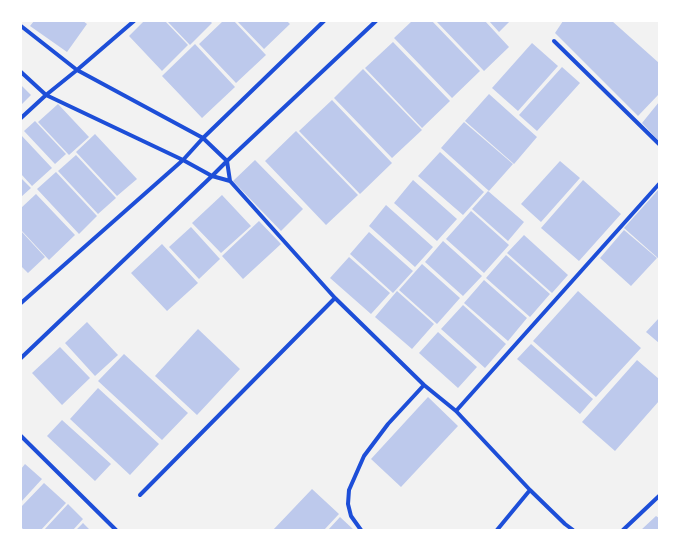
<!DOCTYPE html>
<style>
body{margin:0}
#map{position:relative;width:680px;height:551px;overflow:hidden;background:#f2f2f2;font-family:"PT Sans",sans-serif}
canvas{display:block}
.frame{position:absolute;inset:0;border:22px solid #fff;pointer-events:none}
</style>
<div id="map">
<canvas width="680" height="551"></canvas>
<div class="frame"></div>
</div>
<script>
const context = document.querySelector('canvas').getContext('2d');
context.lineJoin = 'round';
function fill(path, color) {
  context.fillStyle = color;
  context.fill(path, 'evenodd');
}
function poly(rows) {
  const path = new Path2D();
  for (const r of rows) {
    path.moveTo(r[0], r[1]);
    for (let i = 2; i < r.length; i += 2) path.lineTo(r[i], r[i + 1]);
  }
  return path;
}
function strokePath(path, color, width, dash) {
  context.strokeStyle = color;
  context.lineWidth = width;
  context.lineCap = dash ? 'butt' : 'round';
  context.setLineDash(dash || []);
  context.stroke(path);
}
const building = poly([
 [34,21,83,21,87,24,67,52,30,26],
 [144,21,165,21,188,45,162,71,129,36],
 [167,21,210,21,212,23,190,45],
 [223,21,234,21,266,55,236,83,199,44],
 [237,21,287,21,290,24,264,49],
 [412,21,432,21,480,71,452,98,394,38],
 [436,21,485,21,509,47,484,71],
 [489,21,510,21,499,32],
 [563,21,612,21,659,63,659,94,638,116,555,33],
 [393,42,450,101,422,128,365,68],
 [532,43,558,66,518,111,492,88],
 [195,44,235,87,202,118,162,76],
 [562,67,580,83,537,131,519,115],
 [363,69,422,130,392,158,334,98],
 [21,85,31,95,21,105],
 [489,94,537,137,514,164,465,121],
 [332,100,392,163,360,194,299,131],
 [659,102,659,141,642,123],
 [58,104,89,137,69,155,38,122],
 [35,121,66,154,55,164,24,131],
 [464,122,513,164,489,191,441,148],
 [296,131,358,195,326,225,265,161],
 [95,134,137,179,117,196,76,152],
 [21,135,52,168,32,186,21,174],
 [440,152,484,192,463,215,418,176],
 [76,155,116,198,98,214,58,171],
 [255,160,303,209,281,231,233,181],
 [560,161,580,178,541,222,521,204],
 [56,172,97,216,79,234,37,189],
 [21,178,31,188,21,197],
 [413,180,457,219,437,241,394,203],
 [583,180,621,214,579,261,541,228],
 [659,189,659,259,624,228],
 [488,191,524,222,508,241,472,209],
 [36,194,75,235,49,260,21,230,21,208],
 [222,195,251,226,221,253,192,223],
 [386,205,433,247,415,267,369,226],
 [471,211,509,245,484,273,446,239],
 [259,221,281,244,243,279,222,256],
 [191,227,220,259,199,279,169,247],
 [624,230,657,258,631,286,600,258],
 [21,231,45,257,28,273,21,266],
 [369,232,413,271,393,293,350,254],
 [524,235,568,275,552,293,507,253],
 [443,241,482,276,463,296,425,262],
 [162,244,198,283,167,311,131,273],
 [506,255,550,294,530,317,486,278],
 [349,257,390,293,371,314,330,278],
 [422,264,460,298,437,324,399,290],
 [484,280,527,318,508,341,464,303],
 [397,291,434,324,412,349,375,317],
 [578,291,641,348,596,397,533,341],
 [463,305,506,344,485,368,441,329],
 [659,318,659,343,646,332],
 [87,322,118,355,95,376,65,343],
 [198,329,240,369,197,415,155,376],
 [438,332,477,367,458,388,419,353],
 [531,344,593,399,580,414,517,359],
 [60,347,90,378,62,405,32,373],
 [124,354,188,413,162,440,98,381],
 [637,360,659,379,659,401,615,451,582,422],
 [98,388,159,444,130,475,70,419],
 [428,397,458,426,401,487,371,459],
 [62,420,111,464,95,481,47,436],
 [25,464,42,479,21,502,21,469],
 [44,483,66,503,41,530,24,530,21,527,21,507],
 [312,489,339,514,324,530,273,530],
 [68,504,83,519,73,530,44,530],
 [656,516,659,518,659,530,641,530],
 [340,517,354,530,328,530],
 [83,523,90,530,76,530]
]);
const minor = poly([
 [21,26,77,70,203,138,227,161,230,181,335,298,424,385,456,411,530,490,565,524,573,530],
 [554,41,659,144],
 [21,72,46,95,183,160,212,176,230,181],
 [21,118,46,95,77,70,134,21],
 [21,303,183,160,203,138,324,21],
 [21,358,212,176,227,161,376,21],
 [456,411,659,184],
 [21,436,116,530],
 [140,495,335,298],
 [361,530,351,516,348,504,349,490,364,456,388,424,424,385],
 [497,530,530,490],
 [623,530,659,496]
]);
fill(building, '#bdc9ec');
strokePath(minor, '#1d4ed8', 4);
</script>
